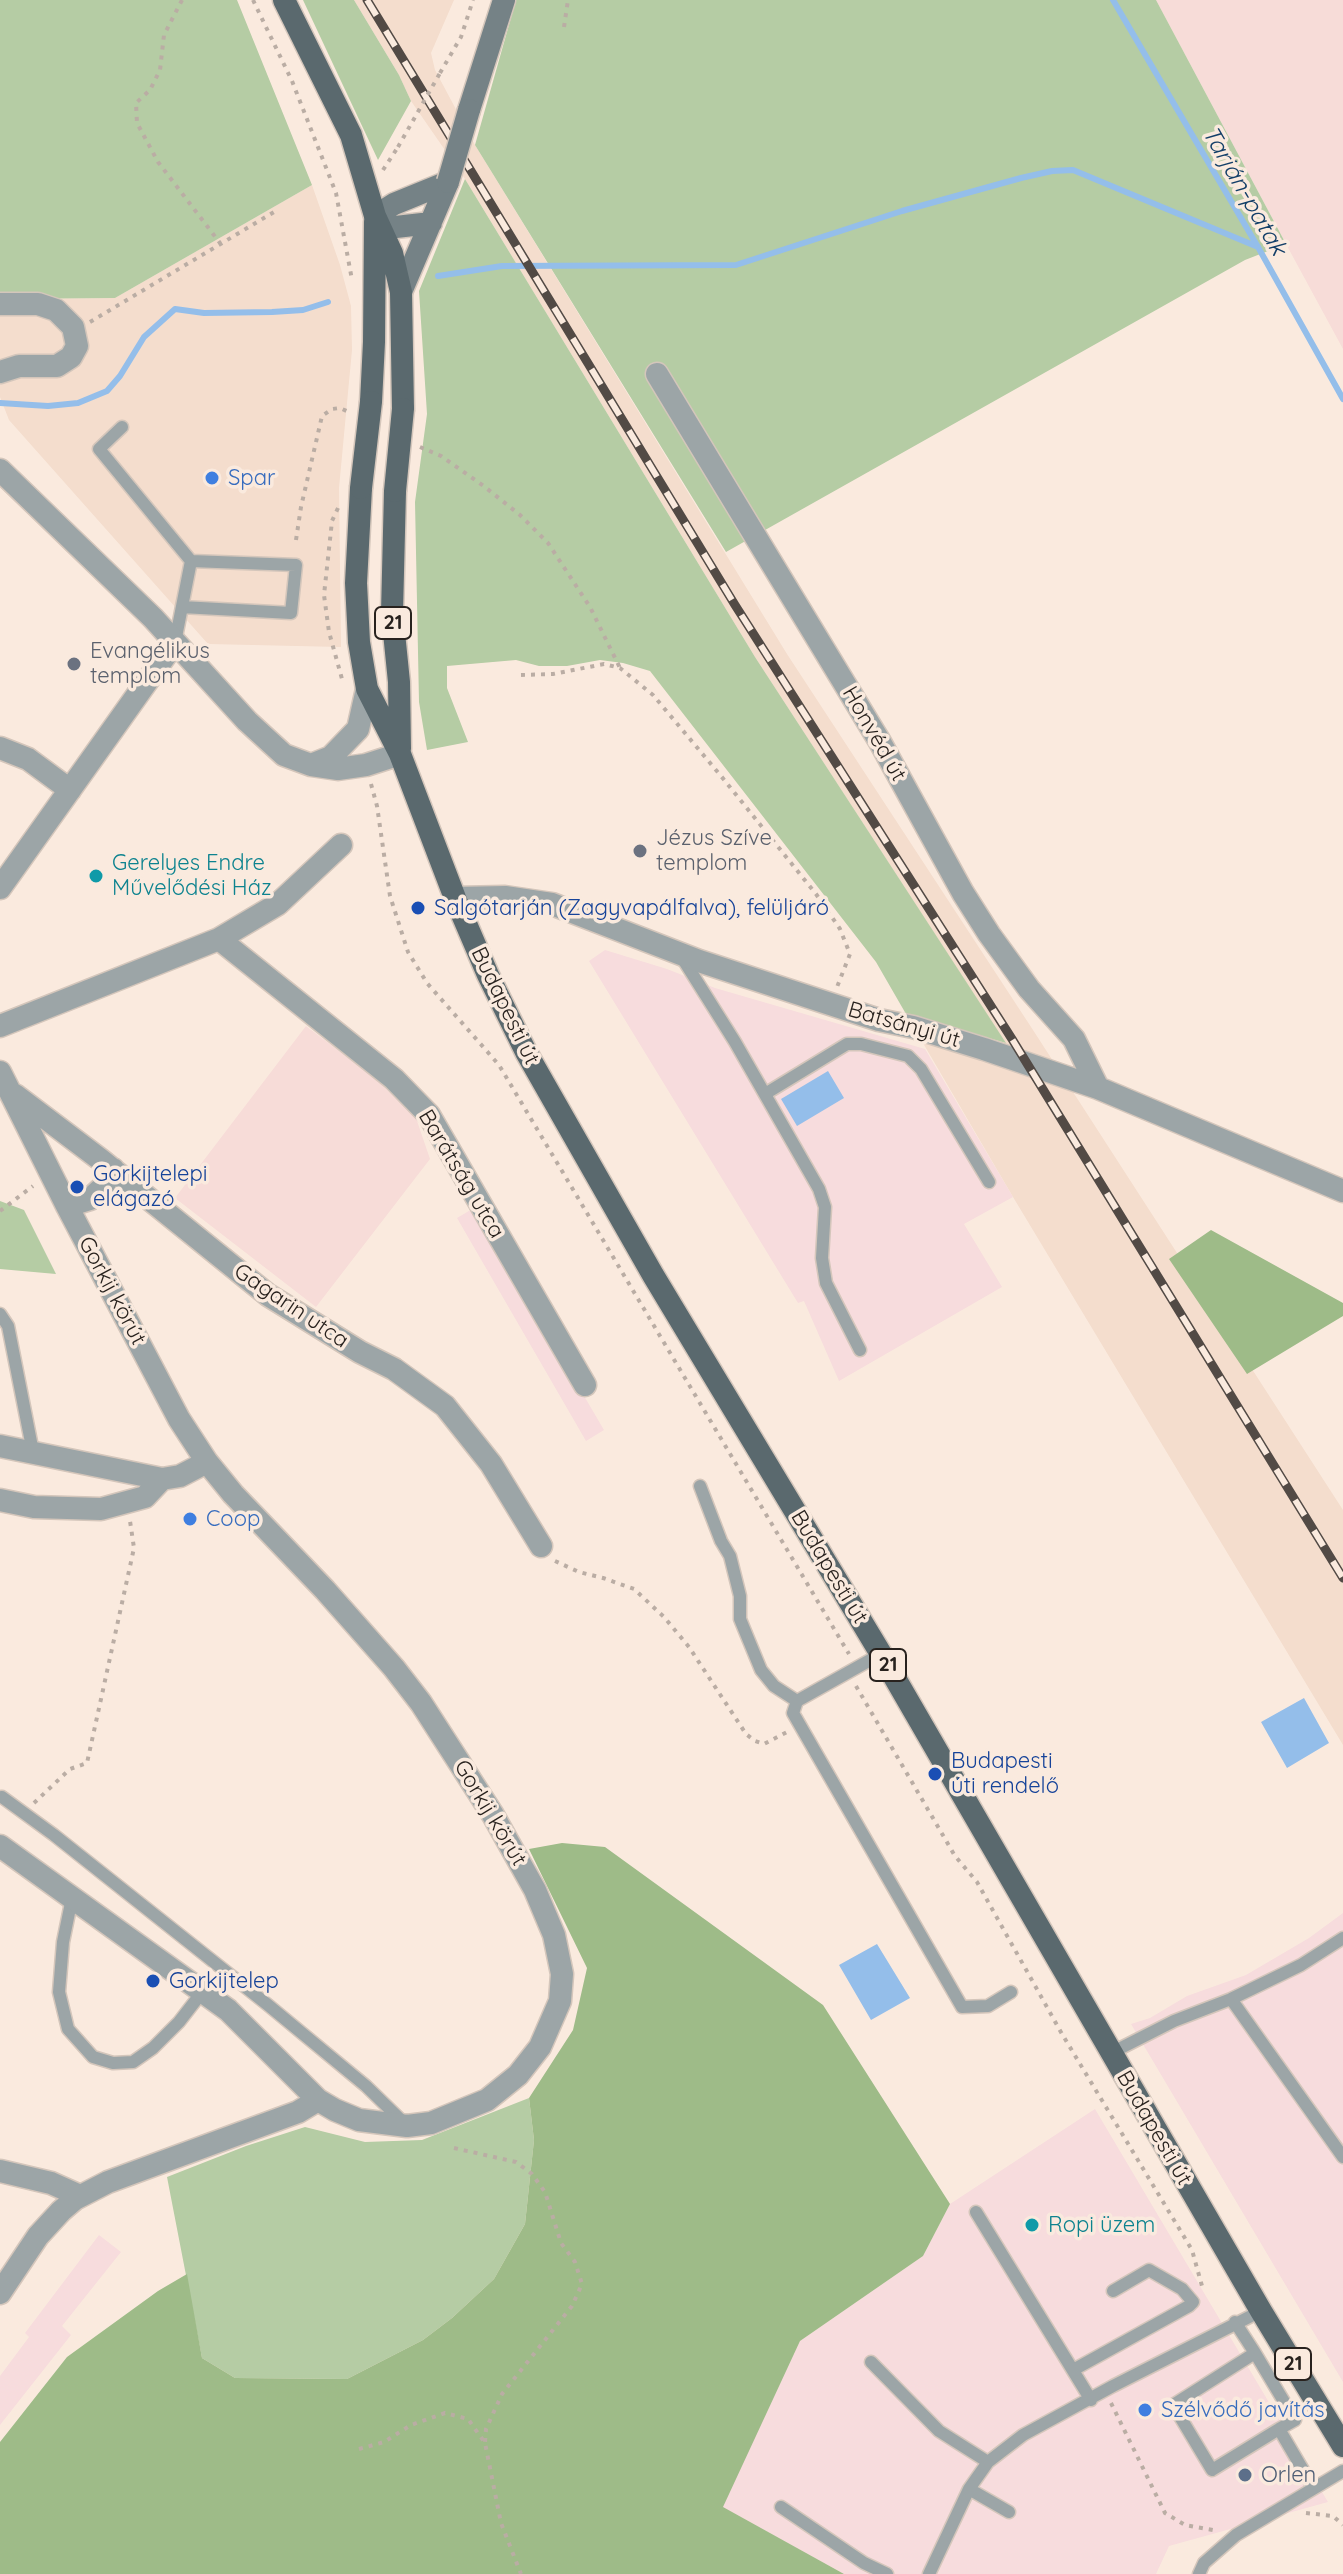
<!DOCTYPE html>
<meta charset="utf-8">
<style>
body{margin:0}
canvas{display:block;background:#faeade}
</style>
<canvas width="1343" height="2574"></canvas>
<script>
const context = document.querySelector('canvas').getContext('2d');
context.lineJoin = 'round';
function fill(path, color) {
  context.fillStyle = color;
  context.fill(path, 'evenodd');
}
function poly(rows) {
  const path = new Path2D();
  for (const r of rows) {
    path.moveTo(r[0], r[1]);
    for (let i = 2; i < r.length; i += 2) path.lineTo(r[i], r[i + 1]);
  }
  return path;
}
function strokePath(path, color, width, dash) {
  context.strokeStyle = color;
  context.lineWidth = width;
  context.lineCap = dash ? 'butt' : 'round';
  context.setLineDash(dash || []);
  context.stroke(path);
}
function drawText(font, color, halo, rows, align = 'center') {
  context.font = font + ' Quicksand,sans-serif';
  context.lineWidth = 7;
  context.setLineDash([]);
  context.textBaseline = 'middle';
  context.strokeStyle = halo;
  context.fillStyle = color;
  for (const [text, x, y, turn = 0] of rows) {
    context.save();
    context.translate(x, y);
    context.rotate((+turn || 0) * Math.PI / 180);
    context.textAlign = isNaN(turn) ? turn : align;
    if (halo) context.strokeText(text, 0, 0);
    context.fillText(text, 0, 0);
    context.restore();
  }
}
const built = poly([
 [354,0,454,0,431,53,435,70,475,145,787,654,1033,1030,1343,1510,1343,1745,1013,1197,906,1014,1005,1042,755,657,465,179,411,101,399,75],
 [312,185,340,265,351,306,352,350,339,488,341,647,208,644,9,420,0,397,0,299,115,298]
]);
const industrial = poly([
 [605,950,667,969,715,988,925,1049,1013,1197,964,1224,1002,1287,839,1381,804,1301,798,1303,589,961],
 [474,1208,604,1430,586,1441,457,1218],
 [1343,1913,1343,2382,1131,2024,1150,2018,1187,1996,1246,1975,1309,1938],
 [1095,2109,1328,2502,1169,2546,1156,2574,844,2574,722,2507,800,2341,923,2256,950,2204],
 [99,2235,121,2252,62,2326,71,2335,0,2425,0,2376,29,2337,25,2333]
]);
const education = poly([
 [1156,0,1343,0,1343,349,1286,244],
 [306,1026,376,1079,416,1118,430,1159,316,1307,175,1198]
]);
const green = poly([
 [0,0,237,0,312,185,115,298,0,299],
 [303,0,354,0,399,75,411,101,378,160],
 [516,0,1156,0,1286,244,1245,260,726,552,475,145],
 [465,179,755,657,1006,1043,906,1014,876,962,650,671,623,663,600,660,567,666,539,666,516,660,447,666,447,688,468,742,427,750,419,702,415,502,427,414,419,291],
 [0,1201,24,1210,56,1274,0,1269],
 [529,2098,534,2140,525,2224,494,2279,452,2318,423,2340,347,2379,235,2378,202,2358,167,2177,246,2146,305,2127,365,2142,422,2140]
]);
const forest = poly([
 [1211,1230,1343,1303,1343,1316,1247,1374,1169,1259],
 [562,1843,605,1847,823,2005,950,2204,923,2256,800,2341,723,2507,844,2574,0,2574,0,2442,67,2357,158,2291,187,2274,202,2358,235,2378,347,2379,423,2340,452,2318,494,2279,525,2224,534,2140,529,2098,573,2030,587,1968,529,1849]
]);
const water = poly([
 [828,1071,844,1098,797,1126,781,1099],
 [1304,1698,1329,1743,1287,1768,1261,1722],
 [877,1944,910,1998,871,2020,839,1965]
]);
const stream = poly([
 [1113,0,1258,247,1343,399],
 [438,276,502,266,736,265,902,211,1021,178,1052,171,1073,170,1258,247],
 [0,403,48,406,78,403,107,391,120,376,144,337,175,309,204,313,272,312,303,310,328,302]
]);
const path = poly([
 [182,0,164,35,160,70,150,90,136,103,137,123,158,162,220,243],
 [253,0,292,81,336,193,352,280],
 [564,27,568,0],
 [440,73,461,37,473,0],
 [383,170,398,147],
 [90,322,274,212],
 [420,447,441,456,485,487,520,515,548,543,590,607,620,668],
 [338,508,332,521,324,595,329,632,342,679],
 [296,540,301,507,322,416,332,409,340,408,351,413],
 [521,675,553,674,604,664,620,668,653,695,721,776,816,894,840,929,850,954,837,987],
 [371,784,377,806,390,896,408,952,427,983,499,1065,849,1654],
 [0,1211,33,1186],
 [555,1561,579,1572,603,1578,634,1589,664,1617,689,1647,746,1734,755,1741,764,1744,787,1732],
 [856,1686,955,1856,977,1882,1062,2034,1192,2250,1202,2286],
 [34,1803,70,1769,87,1763,134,1548,130,1521],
 [454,2148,516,2162,532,2174,545,2192,561,2243,575,2262,582,2284,572,2306,502,2394,486,2429,485,2443],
 [1111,2403,1165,2513,1185,2525,1218,2531],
 [359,2449,384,2442,411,2425,445,2413,468,2419,485,2443,501,2523,521,2574],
 [1306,2513,1333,2516,1343,2525]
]);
const service = poly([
 [122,427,99,449,191,561,175,642],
 [182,607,291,613,296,565,191,561],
 [681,956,735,1042,819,1189,825,1207,822,1258,826,1283,860,1350],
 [765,1094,847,1044,861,1044,908,1056,921,1069,989,1182],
 [0,1314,8,1326,33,1452],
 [700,1486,721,1541,730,1556,740,1596,740,1619,761,1670,774,1686,797,1701],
 [881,1654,797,1701,793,1713,962,2007,988,2006,1011,1992],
 [2,1797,54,1835,268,2005,366,2086,404,2123],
 [72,1898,63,1942,59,1992,68,2029,93,2057,113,2063,133,2062,153,2048,179,2022,203,1991],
 [1231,1999,1343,2157],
 [1111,2053,1174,2021,1231,1999,1301,1965,1343,1938],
 [976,2212,1091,2400],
 [1235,2322,1255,2353,1173,2405,1212,2470,1279,2429,1313,2487],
 [1255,2353,1295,2420,1279,2429],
 [871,2362,939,2431,988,2462,1023,2435,1113,2386,1261,2311],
 [1073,2370,1189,2306,1193,2302,1182,2289,1149,2270,1113,2291],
 [969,2489,1009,2512],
 [781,2507,864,2563,887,2574],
 [929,2574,969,2489,988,2462],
 [1199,2574,1204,2563,1236,2535,1343,2471]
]);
const minor = poly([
 [0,304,38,304,56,310,73,327,77,346,71,357,57,366,19,366,0,372],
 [657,374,880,742,963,893,989,934,1029,989,1074,1039,1098,1088],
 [0,470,153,618,247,721,284,755,311,765,338,769,366,765,400,754],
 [0,748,28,759,70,790],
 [311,765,331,757,358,729,367,689],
 [0,888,175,642],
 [455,898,505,897,552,904,699,961,879,1020,913,1027,984,1049,1098,1088,1343,1191],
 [219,939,394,1079,429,1115,585,1385],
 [0,1026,219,939,278,904,341,845],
 [0,1072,67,1206,179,1419,207,1462,233,1494,325,1590,394,1668,421,1703,493,1815,535,1890,554,1935,562,1974,560,2001,540,2047,518,2075,487,2100,431,2123,407,2126,359,2120,335,2110,318,2100,228,2010,0,1846],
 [15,1095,101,1160,268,1295,360,1352,394,1369,445,1406,491,1464,541,1546],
 [67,1206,90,1199,102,1188,113,1169],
 [0,1446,162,1479,180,1476,207,1462],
 [0,1500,34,1507,101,1509,145,1497,162,1479],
 [0,2171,51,2183,80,2196],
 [0,2293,38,2236,61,2211,75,2199,108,2182,298,2112,318,2100]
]);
const secondary = poly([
 [469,110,504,0],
 [431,223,387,228,375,216,394,204,448,182],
 [401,292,448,182]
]);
const primary = poly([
 [284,0,351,135,375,216,392,253,401,292,403,409],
 [371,402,374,342,375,222],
 [361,488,356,583,359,642,367,689,400,754,455,898,488,975,526,1052,653,1275,881,1654,1261,2311,1343,2446],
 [395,491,392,613,399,682,400,749]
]);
const rail = poly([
 [367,0,735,605,1012,1039,1343,1578]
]);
const pathBridge = poly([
 [398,147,440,73]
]);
const secondaryBridge = poly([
 [448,182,469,110]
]);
const primaryBridge = poly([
 [361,488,371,402],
 [395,491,403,409]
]);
const markers = [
 [212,478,8,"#3f7fe0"],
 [74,664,8,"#6b7280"],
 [640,851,8,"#6b7280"],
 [96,876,8,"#0f9aa8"],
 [418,908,8,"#1a4fb4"],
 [77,1187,8,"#1a4fb4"],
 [190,1519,8,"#3f7fe0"],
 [935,1774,8,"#1a4fb4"],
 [153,1981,8,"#1a4fb4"],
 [1032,2225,8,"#0f9aa8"],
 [1145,2410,8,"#3f7fe0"],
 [1245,2475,8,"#5c6f8a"]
];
const shields = [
 [393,623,36],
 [888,1665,36],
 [1293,2364,36]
];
const shieldNames = [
 ["21",393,623],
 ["21",888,1665],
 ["21",1293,2364]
];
const shopNames = [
 ["Spar",228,478],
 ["Coop",206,1519],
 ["Szélvődő javítás",1161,2410]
];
const worshipNames = [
 ["Evangélikus",90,651],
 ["templom",90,676],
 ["Jézus Szíve",656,838],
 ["templom",656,863]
];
const streetNames = [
 ["Honvéd út",874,734,60],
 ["Budapesti út",505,1006,64],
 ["Batsányi út",904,1025,16],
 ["Barátság utca",461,1174,59],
 ["Gorkij körút",112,1291,62],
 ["Gagarin utca",291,1306,34],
 ["Budapesti út",829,1567,59],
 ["Gorkij körút",490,1813,59],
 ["Budapesti út",1154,2128,60]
];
const cultureNames = [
 ["Gerelyes Endre",112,863],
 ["Művelődési Ház",112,888],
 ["Ropi üzem",1048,2225]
];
const transitNames = [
 ["Salgótarján (Zagyvapálfalva), felüljáró",434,908],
 ["Gorkijtelepi",93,1174],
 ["elágazó",93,1199],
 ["Budapesti",951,1761],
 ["úti rendelő",951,1786],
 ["Gorkijtelep",169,1981]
];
const serviceNames = [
 ["Orlen",1261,2475]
];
const waterNames = [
 ["Tarján-patak",1244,191,60]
];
fill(built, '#f4ddcd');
fill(industrial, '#f7dcdd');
fill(education, '#f7dcd8');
fill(green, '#b5cca4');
fill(forest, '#9ebb88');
fill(water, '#94beea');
strokePath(stream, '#94beea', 6);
strokePath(service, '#d4c6bb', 15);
strokePath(minor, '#d4c6bb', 25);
strokePath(secondary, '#d4c6bb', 25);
strokePath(primary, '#d4c6bb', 25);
strokePath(path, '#baada4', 4, [4, 6]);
strokePath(service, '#9ca5a7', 12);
strokePath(minor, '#9ca5a7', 22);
strokePath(secondary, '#758286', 22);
strokePath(primary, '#5a696e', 22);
strokePath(rail, '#524a45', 9);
strokePath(rail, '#faeade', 6, [18]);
strokePath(secondaryBridge, '#d4c6bb', 25, []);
strokePath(primaryBridge, '#d4c6bb', 25, []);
strokePath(pathBridge, '#baada4', 4, [4, 6]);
strokePath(secondaryBridge, '#758286', 22);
strokePath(primaryBridge, '#5a696e', 22);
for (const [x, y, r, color] of markers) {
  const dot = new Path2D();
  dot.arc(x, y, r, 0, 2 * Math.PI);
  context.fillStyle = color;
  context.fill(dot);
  strokePath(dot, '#faeade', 3);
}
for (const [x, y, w] of shields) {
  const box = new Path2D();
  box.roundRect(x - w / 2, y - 16, w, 32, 6);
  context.fillStyle = '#faeade';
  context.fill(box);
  strokePath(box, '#28221e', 2);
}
drawText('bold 20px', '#28221e', null, shieldNames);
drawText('22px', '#366cbe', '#faeade', shopNames, 'left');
drawText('22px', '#5b616d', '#faeade', worshipNames, 'left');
drawText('22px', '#28221e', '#faeade', streetNames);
drawText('22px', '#0d838f', '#faeade', cultureNames, 'left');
drawText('22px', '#164399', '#faeade', transitNames, 'left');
drawText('22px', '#4e5e75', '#faeade', serviceNames, 'left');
drawText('italic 24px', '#133f68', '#faeade', waterNames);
</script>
